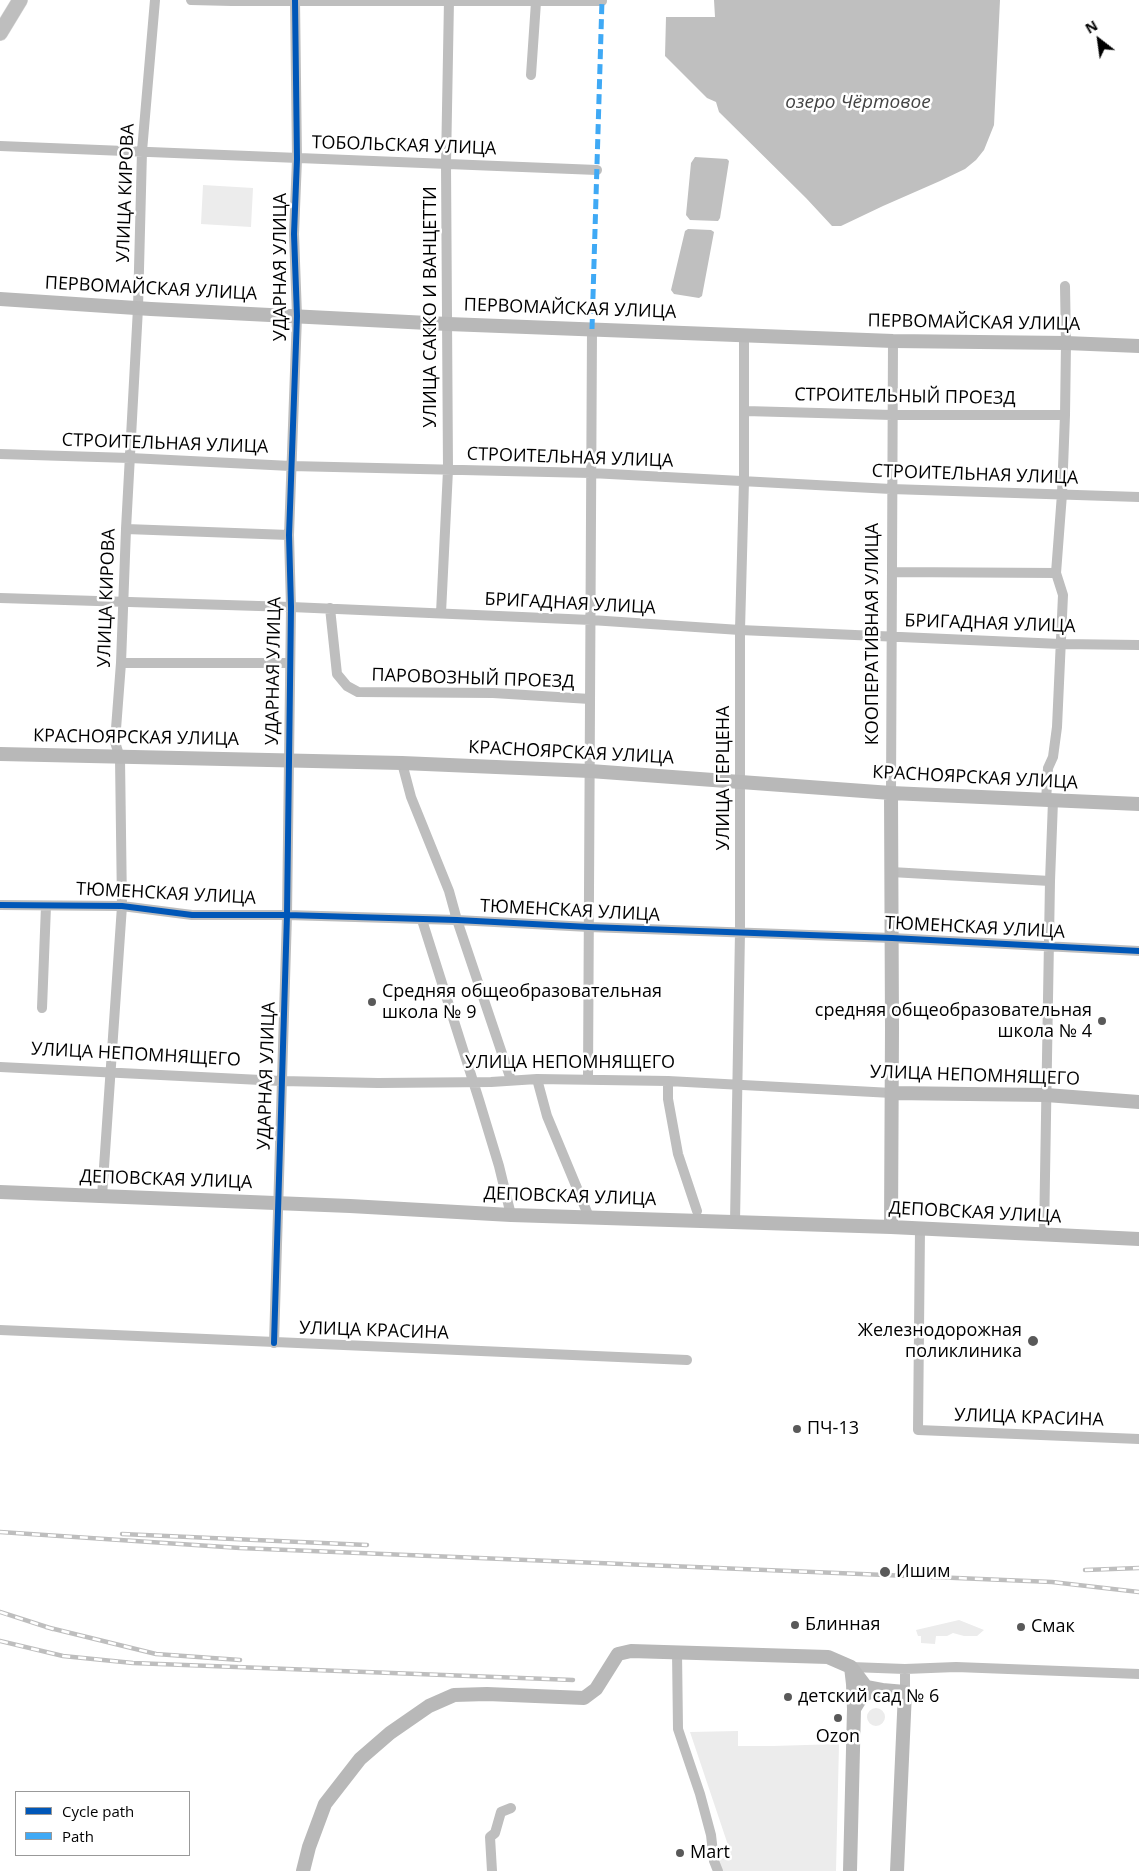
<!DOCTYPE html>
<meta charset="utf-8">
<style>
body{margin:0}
#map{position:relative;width:1139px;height:1871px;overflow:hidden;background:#fff;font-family:"Open Sans",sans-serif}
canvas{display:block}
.legend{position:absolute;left:15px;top:1791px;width:175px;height:65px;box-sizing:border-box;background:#fff;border:1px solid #999;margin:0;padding:6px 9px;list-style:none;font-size:15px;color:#000}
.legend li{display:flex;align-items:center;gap:10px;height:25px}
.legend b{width:25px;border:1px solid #999}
.north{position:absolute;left:1074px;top:15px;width:50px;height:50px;-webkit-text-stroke:4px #fff;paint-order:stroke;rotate:330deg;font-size:14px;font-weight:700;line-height:20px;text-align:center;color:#000}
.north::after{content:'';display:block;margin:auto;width:18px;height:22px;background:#000;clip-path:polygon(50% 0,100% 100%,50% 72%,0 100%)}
</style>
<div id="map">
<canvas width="1139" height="1871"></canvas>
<ul class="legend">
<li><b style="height:6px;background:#0057b8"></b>Cycle path</li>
<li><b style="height:6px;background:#3fa9f5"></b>Path</li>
</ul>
<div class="north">N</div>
</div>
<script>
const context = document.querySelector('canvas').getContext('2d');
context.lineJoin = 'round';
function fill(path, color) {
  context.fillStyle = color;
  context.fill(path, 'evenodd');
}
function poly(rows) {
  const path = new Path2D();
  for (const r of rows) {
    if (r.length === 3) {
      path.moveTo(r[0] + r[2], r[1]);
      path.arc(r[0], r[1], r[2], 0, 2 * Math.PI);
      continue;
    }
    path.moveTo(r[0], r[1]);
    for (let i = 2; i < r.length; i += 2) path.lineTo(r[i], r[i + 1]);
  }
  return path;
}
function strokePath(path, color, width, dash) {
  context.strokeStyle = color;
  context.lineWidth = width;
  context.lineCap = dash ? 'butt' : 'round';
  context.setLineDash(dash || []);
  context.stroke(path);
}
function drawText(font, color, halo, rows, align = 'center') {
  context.font = font + ' "Open Sans",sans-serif';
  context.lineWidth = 5;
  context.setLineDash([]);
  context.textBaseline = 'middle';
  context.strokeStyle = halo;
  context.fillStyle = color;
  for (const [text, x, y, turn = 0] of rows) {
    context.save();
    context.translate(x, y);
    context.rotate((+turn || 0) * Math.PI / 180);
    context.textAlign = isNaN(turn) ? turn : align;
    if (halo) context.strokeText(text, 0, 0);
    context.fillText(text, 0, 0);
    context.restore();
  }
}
const green = poly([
 [203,185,253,188,251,227,201,224],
 [959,1620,984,1630,977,1636,964,1636,953,1633,947,1636,936,1636,935,1644,921,1643,921,1636,918,1636,916,1630],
 [876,1717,9],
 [738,1731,738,1746,773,1746,839,1744,836,1871,721,1871,716,1862,731,1854,690,1732]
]);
const water = poly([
 [714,0,1000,0,994,125,984,150,976,160,965,169,940,181,883,206,841,226,832,226,806,198,719,112,716,102,707,98,665,56,666,17,715,17],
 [695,157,727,159,729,161,720,218,718,221,690,220,686,215,691,163],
 [688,229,711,230,714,232,702,296,699,298,674,294,671,290,685,231]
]);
const street = poly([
 [191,0,232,1,602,1],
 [531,75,536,2],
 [0,146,597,170],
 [745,411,892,415,1065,415],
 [0,454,130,458,291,466,591,473,891,489,1139,497],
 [126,529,289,535],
 [892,572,1056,573],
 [0,598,291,607,591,620,740,630,1061,644,1139,645],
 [330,608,337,674,347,686,358,692,493,693,590,699],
 [441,613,448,470,446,164,449,0],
 [121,663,289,663],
 [402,763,411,797,449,891,457,920,511,1080],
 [891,793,893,341],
 [1046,801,1048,768,1053,757,1057,727,1063,595,1056,573,1062,494,1065,415,1066,343,1065,286],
 [891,872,1050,881],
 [0,905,122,906,192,915,287,915,457,920,589,927,892,938,1139,951],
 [422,920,479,1100,499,1166,511,1215],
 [42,1008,46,906],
 [0,1067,281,1081,378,1083,491,1082,537,1079,668,1081,892,1093],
 [537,1079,547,1116,589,1217],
 [588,1079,592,329],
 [668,1081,668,1099,678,1154,697,1211],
 [102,1196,122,906,120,758,115,742,121,663,126,529,138,308,142,151,155,0],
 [735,1222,740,932,740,630,744,481,744,334],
 [920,1229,918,1430,1139,1439],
 [1044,1235,1050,881,1053,801],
 [0,1330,687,1360],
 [274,1343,287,915,291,607,289,535,297,316,294,234,297,159,295,0],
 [677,1652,678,1729,700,1794,711,1835,714,1861,718,1871],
 [851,1667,905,1669,956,1667,1139,1674],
 [905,1692,905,1669],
 [492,1871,490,1837,495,1833,501,1812,511,1808]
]);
const secondary = poly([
 [0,299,151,309,448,324,893,341,1066,343,1139,346],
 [0,754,402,763,590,771,891,793,1139,804],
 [892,1093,1046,1095,1139,1102],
 [0,1192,350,1206,511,1215,891,1227,1139,1239],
 [891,1227,892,1029,891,793],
 [854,1709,862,1696,868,1693,882,1690,905,1692,897,1871],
 [303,1871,309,1847,325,1804,360,1759,390,1733,429,1706,454,1695,487,1694,584,1698,596,1689,618,1654,631,1651,828,1657,851,1667,866,1687,882,1690],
 [850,1871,854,1709,853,1684,851,1667]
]);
const primary = poly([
 [0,33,20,0]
]);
const rail = poly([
 [0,1532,240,1548,1052,1582,1139,1592],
 [122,1534,367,1545],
 [1085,1570,1139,1568],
 [0,1612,53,1629],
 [46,1627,156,1654,240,1660],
 [0,1641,63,1656,133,1663,573,1680]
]);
const quiet = poly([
 [592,329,602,0]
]);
const cycleway = poly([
 [0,905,122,906,192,915,287,915,457,920,589,927,892,938,1139,951],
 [274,1343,287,915,291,607,289,535,297,316,294,234,297,159,295,0]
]);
const markers = [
 [372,1002,5,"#595959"],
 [1102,1021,5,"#595959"],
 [1033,1341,6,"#595959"],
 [797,1429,5,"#595959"],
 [885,1572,6,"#595959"],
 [795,1625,5,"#595959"],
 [1021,1627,5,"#595959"],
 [788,1697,5,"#595959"],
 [838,1718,5,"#595959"],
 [680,1853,5,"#595959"]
];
const streetNames = [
 ["ТОБОЛЬСКАЯ УЛИЦА",404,146,2],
 ["УЛИЦА КИРОВА",126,193,-88],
 ["УДАРНАЯ УЛИЦА",281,267,-90],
 ["ПЕРВОМАЙСКАЯ УЛИЦА",151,289,3],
 ["УЛИЦА САККО И ВАНЦЕТТИ",431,307,-90],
 ["ПЕРВОМАЙСКАЯ УЛИЦА",570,309,2],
 ["ПЕРВОМАЙСКАЯ УЛИЦА",974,323,1],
 ["СТРОИТЕЛЬНЫЙ ПРОЕЗД",905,397,1],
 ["СТРОИТЕЛЬНАЯ УЛИЦА",165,444,2],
 ["СТРОИТЕЛЬНАЯ УЛИЦА",570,458,2],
 ["СТРОИТЕЛЬНАЯ УЛИЦА",975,475,2],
 ["УЛИЦА КИРОВА",107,598,-88],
 ["БРИГАДНАЯ УЛИЦА",570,604,3],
 ["БРИГАДНАЯ УЛИЦА",990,624,2],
 ["КООПЕРАТИВНАЯ УЛИЦА",873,634,-90],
 ["УДАРНАЯ УЛИЦА",274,671,-89],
 ["ПАРОВОЗНЫЙ ПРОЕЗД",473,679,2],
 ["КРАСНОЯРСКАЯ УЛИЦА",136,738,1],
 ["КРАСНОЯРСКАЯ УЛИЦА",571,753,3],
 ["УЛИЦА ГЕРЦЕНА",724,778,-90],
 ["КРАСНОЯРСКАЯ УЛИЦА",975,778,3],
 ["ТЮМЕНСКАЯ УЛИЦА",166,894,3],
 ["ТЮМЕНСКАЯ УЛИЦА",570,911,3],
 ["ТЮМЕНСКАЯ УЛИЦА",975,928,3],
 ["УЛИЦА НЕПОМНЯЩЕГО",136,1055,3],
 ["УЛИЦА НЕПОМНЯЩЕГО",570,1063],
 ["УДАРНАЯ УЛИЦА",267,1076,-88],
 ["УЛИЦА НЕПОМНЯЩЕГО",975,1076,2],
 ["ДЕПОВСКАЯ УЛИЦА",166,1180,2],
 ["ДЕПОВСКАЯ УЛИЦА",570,1197,2],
 ["ДЕПОВСКАЯ УЛИЦА",975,1213,3],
 ["УЛИЦА КРАСИНА",374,1331,2],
 ["УЛИЦА КРАСИНА",1029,1418,2]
];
const poiNames = [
 ["Средняя общеобразовательная",382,992],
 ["школа № 9",382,1013],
 ["средняя общеобразовательная",1092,1011,"right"],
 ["школа № 4",1092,1032,"right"],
 ["Железнодорожная",1022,1331,"right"],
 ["поликлиника",1022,1352,"right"],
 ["ПЧ-13",807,1429],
 ["Ишим",896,1572],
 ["Блинная",805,1625],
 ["Смак",1031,1627],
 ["детский сад № 6",798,1697],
 ["Ozon",838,1737,"center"],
 ["Mart",690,1853]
];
const waterNames = [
 ["озеро Чёртовое",858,103]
];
fill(green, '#ececec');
fill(water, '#bfbfbf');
strokePath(primary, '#dbdbdb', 16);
strokePath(street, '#bebebe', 10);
strokePath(secondary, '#b8b8b8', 14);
strokePath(primary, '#bebebe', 15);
strokePath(rail, '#bebebe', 4.5);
strokePath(rail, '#fff', 2.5, [8]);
strokePath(quiet, '#3fa9f5', 5, [10, 5]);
strokePath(cycleway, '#0057b8', 6);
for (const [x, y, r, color] of markers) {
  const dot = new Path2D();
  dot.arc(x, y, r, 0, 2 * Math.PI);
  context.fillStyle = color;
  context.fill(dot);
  strokePath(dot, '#fff', 2);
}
drawText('18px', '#000', '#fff', streetNames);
drawText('18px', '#000', '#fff', poiNames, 'left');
drawText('italic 19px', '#444', '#fff', waterNames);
</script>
